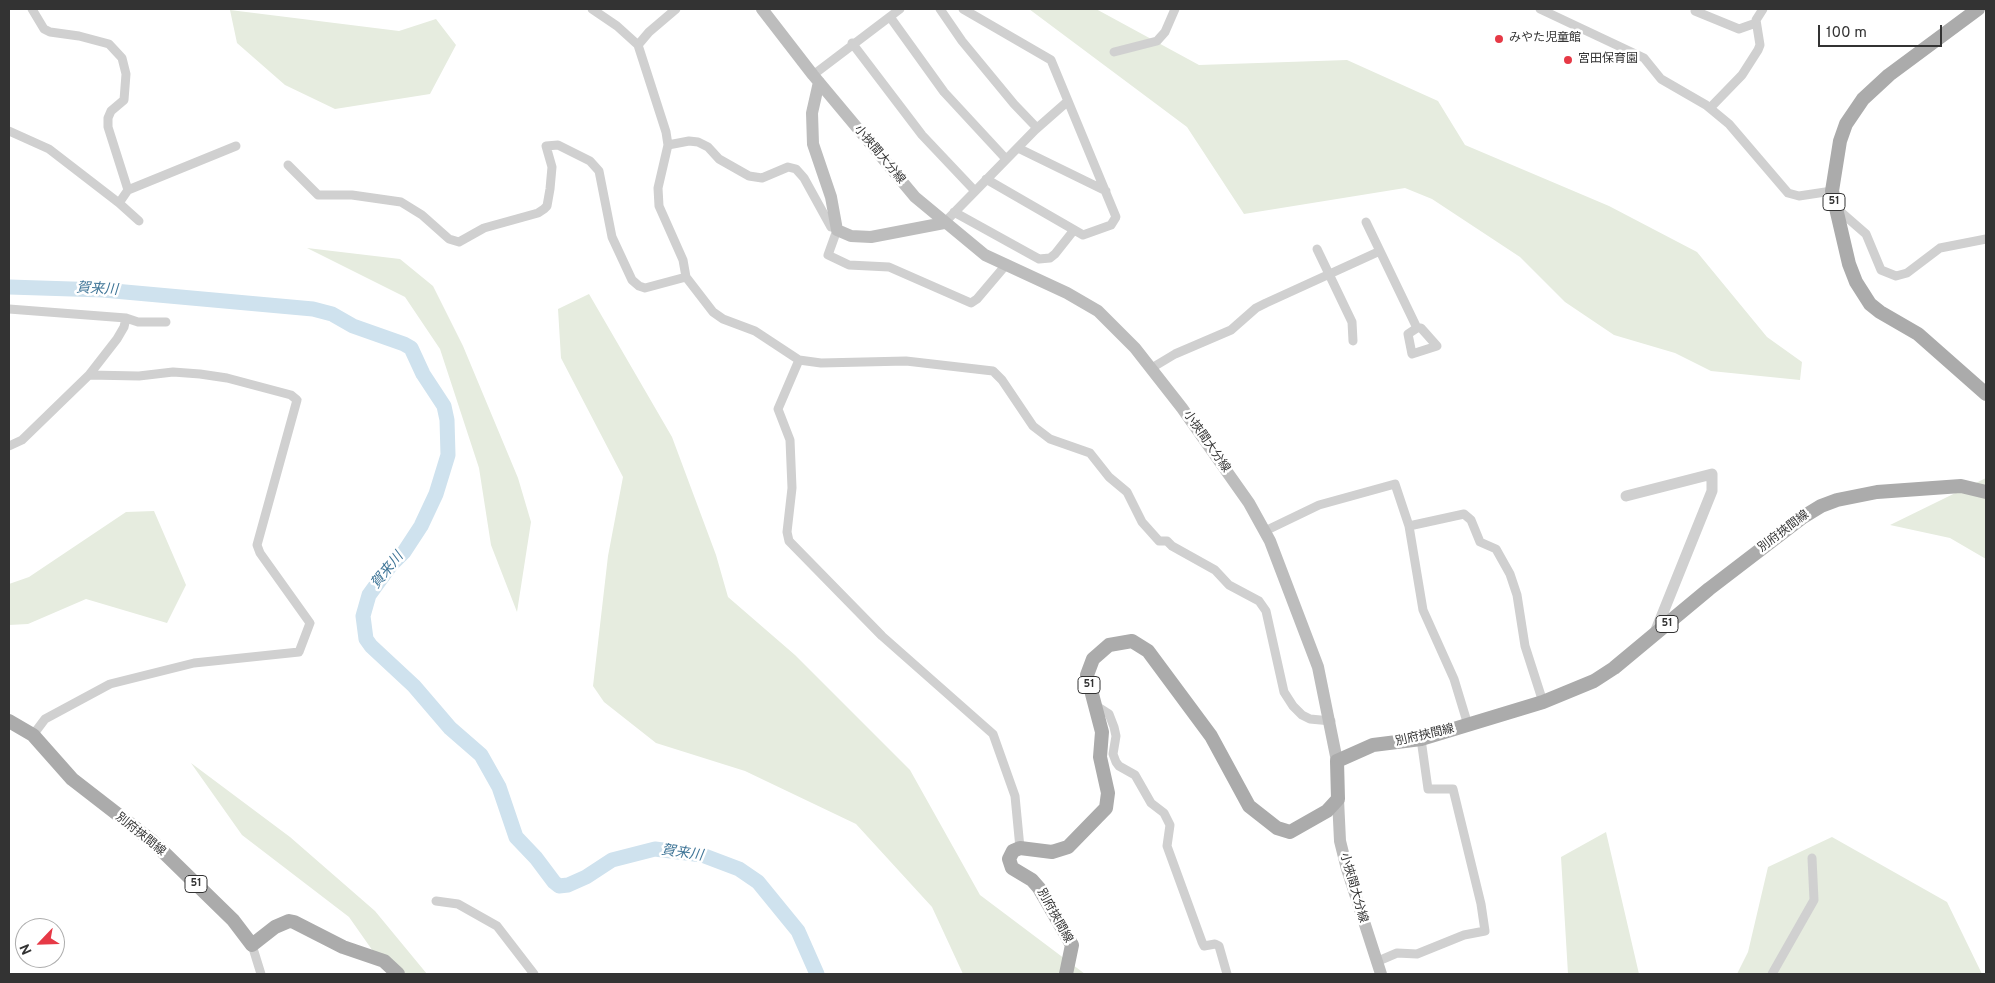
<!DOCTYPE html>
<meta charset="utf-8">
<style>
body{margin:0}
#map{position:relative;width:1995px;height:983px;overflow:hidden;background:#fff;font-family:Overpass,sans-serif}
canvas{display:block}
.frame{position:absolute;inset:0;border:10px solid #333;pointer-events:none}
.north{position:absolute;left:15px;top:918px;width:50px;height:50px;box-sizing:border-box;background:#fff;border:1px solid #adadad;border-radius:50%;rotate:246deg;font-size:14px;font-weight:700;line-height:20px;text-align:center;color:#333}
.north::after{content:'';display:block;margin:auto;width:18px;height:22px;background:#e63946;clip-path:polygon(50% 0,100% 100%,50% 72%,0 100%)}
.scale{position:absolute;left:1818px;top:25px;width:124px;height:22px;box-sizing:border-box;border:2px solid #333;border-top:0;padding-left:6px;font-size:15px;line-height:18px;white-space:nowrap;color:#333;-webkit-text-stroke:4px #fff;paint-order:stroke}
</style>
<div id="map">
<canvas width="1995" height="983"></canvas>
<div class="frame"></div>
<div class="north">N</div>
<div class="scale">100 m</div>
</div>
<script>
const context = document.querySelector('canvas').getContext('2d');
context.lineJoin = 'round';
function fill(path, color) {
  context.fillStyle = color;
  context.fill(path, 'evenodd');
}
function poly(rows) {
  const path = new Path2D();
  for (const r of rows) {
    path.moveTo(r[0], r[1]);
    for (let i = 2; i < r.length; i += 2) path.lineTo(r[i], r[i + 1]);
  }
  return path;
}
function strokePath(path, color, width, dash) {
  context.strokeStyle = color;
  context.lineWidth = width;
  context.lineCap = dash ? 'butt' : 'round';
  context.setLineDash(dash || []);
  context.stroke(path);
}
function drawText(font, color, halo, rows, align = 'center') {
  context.font = font + ' Overpass,"Noto Sans JP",sans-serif';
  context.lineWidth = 5;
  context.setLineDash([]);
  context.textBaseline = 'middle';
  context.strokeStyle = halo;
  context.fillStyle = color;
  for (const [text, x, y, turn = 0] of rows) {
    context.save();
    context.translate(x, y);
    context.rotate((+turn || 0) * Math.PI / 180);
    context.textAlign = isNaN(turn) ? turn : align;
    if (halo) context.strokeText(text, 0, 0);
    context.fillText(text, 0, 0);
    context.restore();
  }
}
const green = poly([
 [1029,9,1096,9,1199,65,1347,60,1438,101,1465,145,1609,206,1697,252,1767,337,1802,362,1800,380,1711,371,1675,353,1614,335,1565,302,1520,257,1432,199,1405,188,1244,214,1187,127],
 [230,10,399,31,436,19,456,45,430,94,335,109,285,85,237,43],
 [307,248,400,259,433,286,463,346,518,478,531,522,517,612,491,545,479,468,440,349,405,297],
 [589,294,672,437,716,555,728,597,795,655,910,770,980,895,1085,974,963,974,932,907,856,824,745,771,656,743,604,702,593,686,608,556,623,477,561,358,558,309],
 [1986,478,1986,559,1950,538,1890,525],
 [154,511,186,585,167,623,86,599,28,624,9,625,9,584,29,577,126,512],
 [191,763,290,837,375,911,427,974,389,974,349,917,242,835],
 [1606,832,1639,974,1568,974,1561,857],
 [1832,837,1947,902,1982,974,1737,974,1748,952,1768,867]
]);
const river = poly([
 [9,287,103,290,313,309,332,314,353,326,404,344,411,348,423,374,444,406,447,420,448,455,436,494,421,526,404,552,390,566,369,595,363,616,366,639,371,646,414,686,450,728,481,755,499,787,516,837,536,858,554,882,559,886,568,885,586,877,612,860,655,849,702,855,739,869,758,882,798,931,817,974]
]);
const minor = poly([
 [32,9,44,29,50,32,79,36,109,44,122,58,126,74,124,100,111,111,108,118,108,127,128,190],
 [592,9,617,26,638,45,666,132,668,145,658,188,659,206,683,260,686,277,713,312,723,319,755,331,799,360,821,363,906,361,993,371,1002,380,1033,426,1050,439,1090,453,1109,477,1127,492,1142,522,1159,541,1167,541,1172,546,1215,570,1229,585,1259,601,1266,611,1284,692,1293,706,1302,715,1310,719,1331,721],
 [940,9,962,41,1014,104,1037,128],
 [963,9,1051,60,1116,217,1111,225,1083,235,986,179],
 [1540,9,1644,58,1661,79,1706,105,1729,124,1788,193,1799,196,1832,191],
 [1695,11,1739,29,1756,23],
 [890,17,944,92,1006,159],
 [852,43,922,135,974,190],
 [638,45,649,32,676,9],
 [1114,52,1157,41,1165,32,1175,9],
 [813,75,900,9],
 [1710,108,1742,75,1758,50,1760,45,1756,20,1763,9],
 [9,131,49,149,119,203,139,221],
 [668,145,689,141,698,142,708,147,719,159,749,176,762,178,788,167,796,169,804,178,831,227,835,226],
 [1018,148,1106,191],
 [288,165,318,195,352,195,401,202,422,215,449,239,459,242,484,228,538,213,544,209,547,206,550,189,552,167,546,146,558,145,590,161,599,171,612,237,632,280,639,286,645,288,686,277],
 [119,203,128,190,236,146],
 [1835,207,1866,234,1881,270,1896,276,1907,273,1940,248,1986,239],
 [954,212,1039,259,1050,258,1055,254,1074,230],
 [1366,222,1417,328],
 [944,223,1035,130,1068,101],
 [837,230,828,255,849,265,889,267,971,303,977,299,1005,266],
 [1317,249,1352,322,1353,341],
 [9,309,126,318,138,322,166,322],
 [1417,328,1421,328,1437,346,1412,354,1408,334,1417,328],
 [799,360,778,409,790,440,792,488,787,532,789,541,882,636,993,734,1015,796,1020,848],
 [1150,369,1175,354,1231,330,1256,308,1266,303,1380,251],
 [9,446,22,440,89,375,117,339,124,327,126,318],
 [1409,526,1464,514,1471,520,1480,542,1496,549,1510,574,1517,595,1525,646,1543,702],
 [1265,531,1319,505,1395,484,1409,526,1423,610,1454,679,1468,725],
 [1095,705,1109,714,1114,727,1116,736,1113,754,1116,762,1119,766,1135,775,1151,803,1164,813,1170,825,1167,846,1202,942,1204,946,1215,944,1219,946,1227,974],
 [33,735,45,719,110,684,194,663,299,652,310,623,260,553,257,545,297,400,291,395,227,378,200,374,173,372,139,376,89,375],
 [436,901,458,904,497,926,534,974],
 [252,945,261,974],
 [1376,962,1397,953,1417,954,1464,935,1485,931,1481,904,1453,789,1428,789,1421,739],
 [1772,974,1814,900,1812,858]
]);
const tertiary = poly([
 [1626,496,1712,474,1712,491,1654,635]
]);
const secondary = poly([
 [762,9,813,75,915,197,985,255,1067,293,1098,311,1135,348,1182,408,1249,503,1270,541,1318,667,1337,761],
 [819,82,812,113,813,144,831,197,837,230,851,236,871,237,944,223],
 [1338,799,1340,841,1347,869,1381,974]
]);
const primary = poly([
 [1978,9,1889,75,1863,99,1846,124,1840,141,1832,191,1849,264,1856,282,1870,304,1880,312,1918,334,1986,394],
 [9,721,33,735,72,779,152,841,233,920,252,945,275,927,289,921,294,922,343,947,384,961,398,974],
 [1066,974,1072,945,1039,888,1032,880,1012,868,1009,859,1013,851,1020,848,1052,852,1068,847,1106,808,1108,793,1100,757,1102,732,1087,675,1093,659,1109,645,1132,641,1148,651,1211,736,1249,806,1277,828,1290,832,1327,811,1338,799,1337,761,1373,745,1421,739,1543,702,1594,681,1614,668,1709,589,1803,517,1821,506,1837,500,1877,492,1961,486,1986,492]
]);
const markers = [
 [1499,39,5,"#e63946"],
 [1568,60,5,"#e63946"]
];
const shields = [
 [1834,202,22],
 [1667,624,22],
 [1089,685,22],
 [196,884,22]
];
const shieldNames = [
 ["51",1834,202],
 ["51",1667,624],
 ["51",1089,685],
 ["51",196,884]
];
const poiNames = [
 ["みやた児童館",1509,39],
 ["宮田保育園",1578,60]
];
const streetNames = [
 ["小挾間大分線",879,155,50],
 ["小挾間大分線",1206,442,55],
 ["別府挾間線",1784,532,-37],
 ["別府挾間線",1425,736,-13],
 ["別府挾間線",140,835,39],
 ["小挾間大分線",1353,888,74],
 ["別府挾間線",1054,916,61]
];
const waterNames = [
 ["賀来川",97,290,3],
 ["賀来川",388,571,-51],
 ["賀来川",682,854,8]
];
fill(green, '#e6ecdf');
strokePath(river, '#cfe2ee', 15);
strokePath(minor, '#d0d0d0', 9);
strokePath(tertiary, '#d0d0d0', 11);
strokePath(secondary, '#bdbdbd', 12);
strokePath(primary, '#ababab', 14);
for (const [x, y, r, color] of markers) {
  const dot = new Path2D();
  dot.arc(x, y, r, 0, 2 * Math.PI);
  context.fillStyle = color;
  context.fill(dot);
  strokePath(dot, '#fff', 2);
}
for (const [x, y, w] of shields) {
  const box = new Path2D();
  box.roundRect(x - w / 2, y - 8.5, w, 17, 4);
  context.fillStyle = '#fff';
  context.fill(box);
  strokePath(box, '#333', 1);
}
drawText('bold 11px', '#333', null, shieldNames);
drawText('12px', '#333', '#fff', poiNames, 'left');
drawText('12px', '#333', '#fff', streetNames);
drawText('italic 14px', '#3f7597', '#fff', waterNames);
</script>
